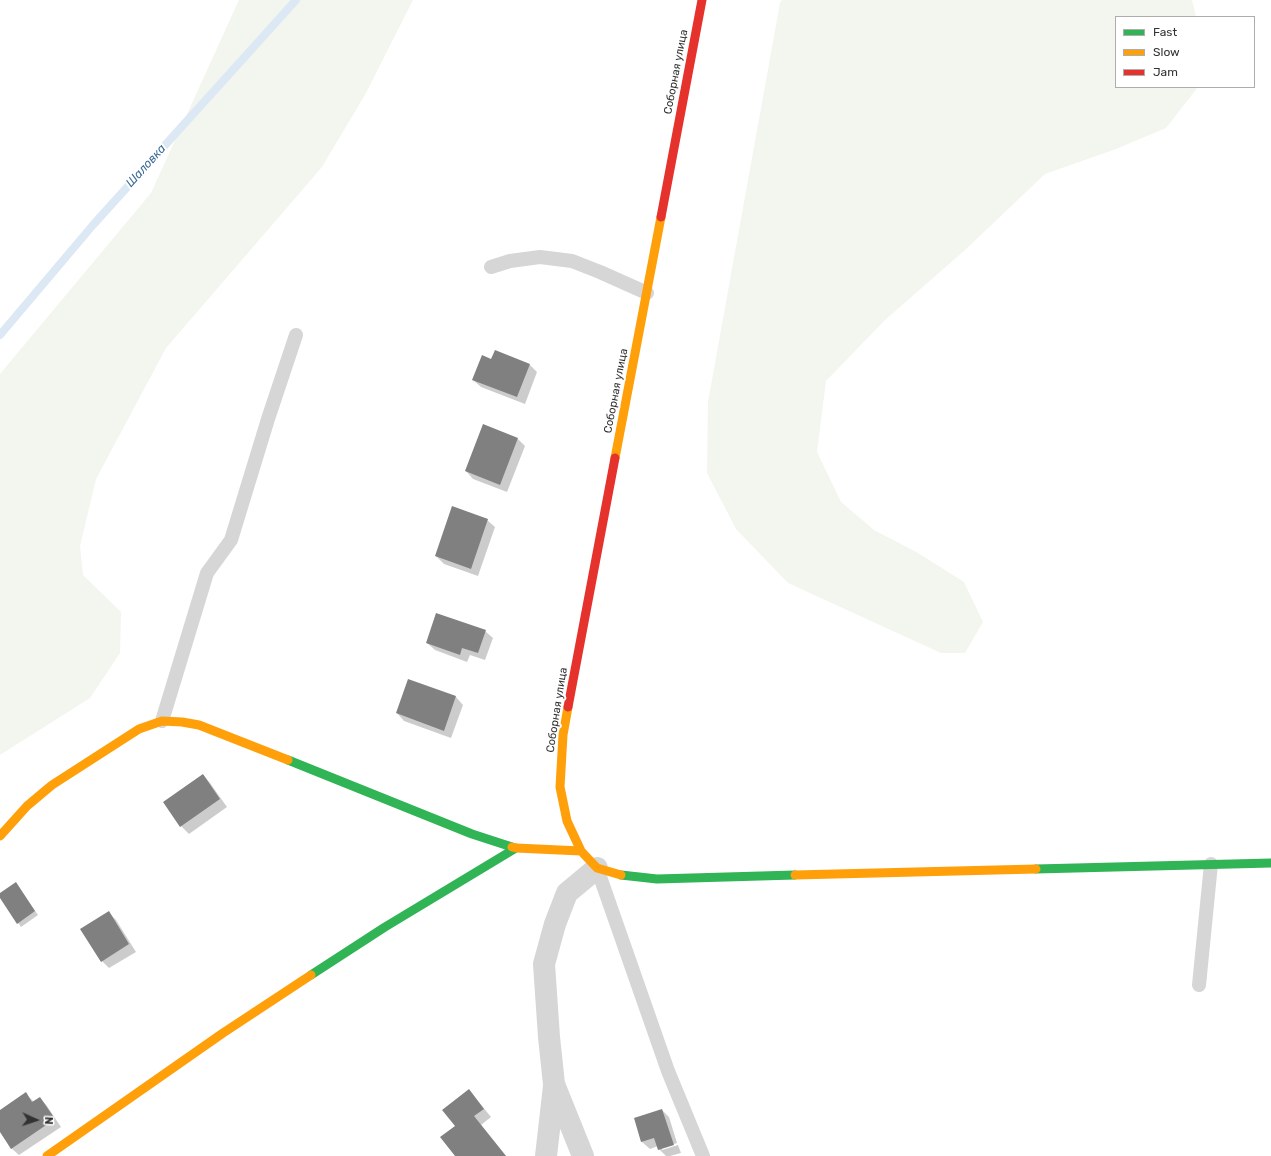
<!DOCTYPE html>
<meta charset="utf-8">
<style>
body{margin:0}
#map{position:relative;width:1271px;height:1156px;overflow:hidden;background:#fff;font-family:Rubik,sans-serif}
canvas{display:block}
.legend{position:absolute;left:1115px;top:16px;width:140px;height:72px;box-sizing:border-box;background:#fff;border:1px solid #adadad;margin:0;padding:5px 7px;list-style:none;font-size:12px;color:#323232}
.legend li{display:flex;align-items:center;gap:8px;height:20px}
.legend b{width:20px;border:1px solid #adadad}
.north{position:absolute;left:16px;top:1100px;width:40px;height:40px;-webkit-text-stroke:3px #fff;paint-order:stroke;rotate:93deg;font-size:11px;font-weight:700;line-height:16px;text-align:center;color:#323232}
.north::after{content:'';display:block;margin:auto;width:14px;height:18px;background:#323232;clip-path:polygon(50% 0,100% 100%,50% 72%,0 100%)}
</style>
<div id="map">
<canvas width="1271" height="1156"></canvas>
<ul class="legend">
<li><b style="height:5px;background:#30b455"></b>Fast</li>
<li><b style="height:5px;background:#ff9f0a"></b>Slow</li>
<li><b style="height:5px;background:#e5322d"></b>Jam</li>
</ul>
<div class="north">N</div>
</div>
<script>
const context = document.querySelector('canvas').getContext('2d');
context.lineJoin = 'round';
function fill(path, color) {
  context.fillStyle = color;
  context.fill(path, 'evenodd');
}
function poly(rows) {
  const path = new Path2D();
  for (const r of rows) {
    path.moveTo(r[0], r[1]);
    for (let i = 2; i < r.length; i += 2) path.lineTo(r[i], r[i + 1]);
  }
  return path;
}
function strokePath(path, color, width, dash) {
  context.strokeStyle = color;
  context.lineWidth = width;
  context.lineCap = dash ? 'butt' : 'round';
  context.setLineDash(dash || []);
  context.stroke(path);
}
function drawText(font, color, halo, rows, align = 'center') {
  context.font = font + ' Rubik,sans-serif';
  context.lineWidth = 4;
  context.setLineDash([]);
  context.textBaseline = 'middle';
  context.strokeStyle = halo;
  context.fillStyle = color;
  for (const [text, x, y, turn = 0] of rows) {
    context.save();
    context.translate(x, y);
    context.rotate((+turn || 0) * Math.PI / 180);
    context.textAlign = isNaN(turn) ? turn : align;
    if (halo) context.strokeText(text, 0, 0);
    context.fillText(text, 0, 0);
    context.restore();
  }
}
const green = poly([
 [239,0,413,0,366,93,322,167,166,348,96,479,80,546,83,575,121,612,120,653,90,698,0,755,0,374,151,193],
 [782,0,1192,0,1196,17,1116,17,1116,87,1198,87,1166,128,1116,149,1045,174,965,250,885,320,826,381,817,452,841,502,874,530,918,553,964,582,983,622,965,653,941,653,788,583,736,529,707,473,708,402,780,3]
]);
const shadow = poly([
 [492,360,530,365,537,372,525,404,481,387,473,380],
 [518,439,525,446,507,492,473,479,466,471],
 [487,520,495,527,478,576,444,564,436,556],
 [485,631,493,638,485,660,470,655,467,662,435,650,427,643],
 [409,681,456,697,463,705,451,738,404,721,397,713],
 [203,775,210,783,227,807,189,834,181,826],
 [16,884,38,915,21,927,0,896,0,894],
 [108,912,116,920,136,952,109,968,102,961],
 [469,1090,491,1117,481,1125,506,1156,456,1156,456,1126],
 [26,1094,34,1102,40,1098,47,1106,61,1127,19,1155,11,1148,0,1130,0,1111],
 [662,1110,669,1117,677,1143,662,1148,662,1150,678,1145,681,1153,670,1156,666,1156,659,1149,658,1146,650,1149,642,1142,635,1118]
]);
const stream = poly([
 [0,335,93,225,296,0]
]);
const building = poly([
 [495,350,530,364,517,397,472,380,482,355,491,359],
 [483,424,518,438,500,485,465,471],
 [452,506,488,519,471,569,435,556],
 [436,613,486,630,478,653,462,648,460,655,426,643],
 [408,679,456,696,444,731,396,713],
 [203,774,220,799,180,827,163,802],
 [16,882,35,911,17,924,0,898,0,893],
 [109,911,129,944,101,962,80,929],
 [469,1089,484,1109,474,1116,506,1156,455,1156,440,1137,455,1126,442,1110],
 [26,1092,32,1102,40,1097,55,1119,11,1149,0,1132,0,1110],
 [662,1109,674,1145,658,1150,654,1138,641,1142,634,1118]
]);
const lane = poly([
 [491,267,510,261,540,257,572,261,600,272,647,293],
 [162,721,207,573,231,540,268,419,296,335],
 [597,868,668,1071,703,1156],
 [1199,985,1211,864]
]);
const street = poly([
 [546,1156,554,1086],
 [583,1156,554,1084,549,1037,544,964,555,924,567,893,597,868]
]);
const fast = poly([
 [288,760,472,834,512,847],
 [1036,869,1271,863],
 [621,875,657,879,795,875],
 [311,975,385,927,516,848]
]);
const slow = poly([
 [615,458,661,217],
 [568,707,563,735,560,787,567,821,581,851,597,868,621,875],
 [0,836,27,806,52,785,139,729,162,721,182,722,199,725,288,760],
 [512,847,516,848,581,851],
 [795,875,1036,869],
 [47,1156,223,1033,311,975]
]);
const jam = poly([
 [661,217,702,0],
 [568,707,615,458]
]);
const streetNames = [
 ["Соборная улица",676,72,-79],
 ["Соборная улица",616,391,-79],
 ["Соборная улица",557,710,-81]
];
const waterNames = [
 ["Шаловка",146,166,-48]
];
fill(green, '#f2f6ee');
fill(shadow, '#0003');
strokePath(stream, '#dce8f3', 8);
fill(building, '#808080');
strokePath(lane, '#d6d6d6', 14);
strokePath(street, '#d6d6d6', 22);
strokePath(fast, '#30b455', 9);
strokePath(slow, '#ff9f0a', 9);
strokePath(jam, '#e5322d', 9);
drawText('11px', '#323232', '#fff', streetNames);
drawText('italic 12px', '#3c6c98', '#fff', waterNames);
</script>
